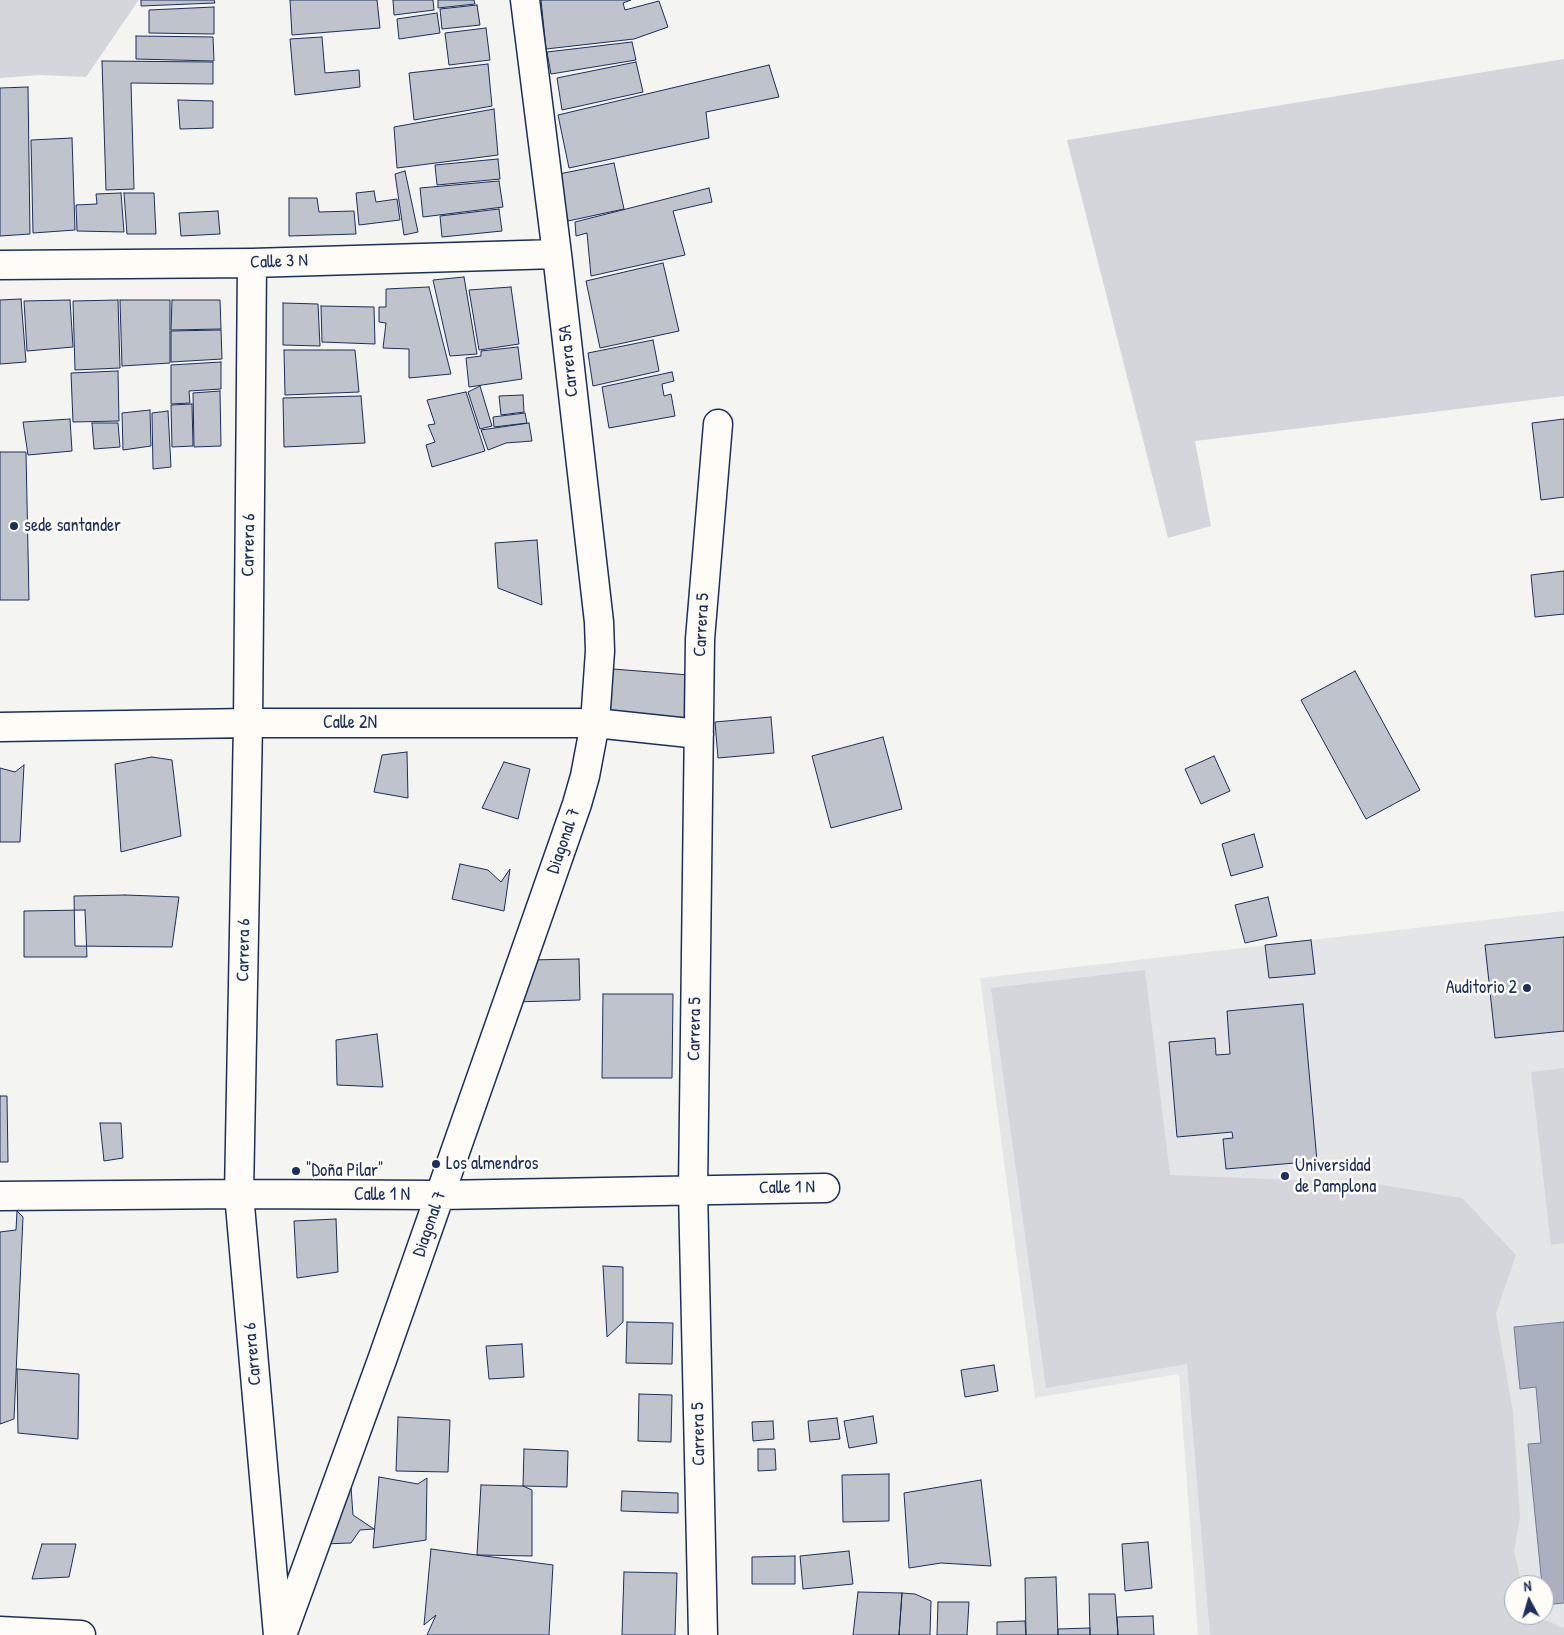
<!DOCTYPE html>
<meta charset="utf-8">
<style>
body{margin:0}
#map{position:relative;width:1564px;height:1635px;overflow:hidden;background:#f4f4f1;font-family:"Patrick Hand",sans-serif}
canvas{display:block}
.north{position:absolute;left:1504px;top:1575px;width:50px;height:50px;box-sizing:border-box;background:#fdfcf7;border:1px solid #a3aaba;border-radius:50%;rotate:354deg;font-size:14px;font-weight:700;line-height:20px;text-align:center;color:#1b2f5e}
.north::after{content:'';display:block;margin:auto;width:18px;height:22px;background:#1b2f5e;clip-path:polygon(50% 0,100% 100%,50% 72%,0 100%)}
</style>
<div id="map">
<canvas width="1564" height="1635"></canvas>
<div class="north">N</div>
</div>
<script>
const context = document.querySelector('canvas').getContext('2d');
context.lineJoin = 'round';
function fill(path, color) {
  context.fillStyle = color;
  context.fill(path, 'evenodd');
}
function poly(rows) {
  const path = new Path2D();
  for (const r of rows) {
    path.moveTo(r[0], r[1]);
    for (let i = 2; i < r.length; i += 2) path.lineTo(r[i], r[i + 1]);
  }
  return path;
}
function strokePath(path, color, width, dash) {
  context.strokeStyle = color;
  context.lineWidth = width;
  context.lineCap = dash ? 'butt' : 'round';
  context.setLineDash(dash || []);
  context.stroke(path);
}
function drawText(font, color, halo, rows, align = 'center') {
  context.font = font + ' "Patrick Hand",sans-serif';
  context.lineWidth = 5;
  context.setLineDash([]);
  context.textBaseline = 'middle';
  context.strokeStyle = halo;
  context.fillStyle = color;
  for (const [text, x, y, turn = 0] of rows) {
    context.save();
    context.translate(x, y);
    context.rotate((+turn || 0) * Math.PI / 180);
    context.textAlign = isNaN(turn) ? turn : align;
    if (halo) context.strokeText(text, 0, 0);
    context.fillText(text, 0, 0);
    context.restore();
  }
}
const built = poly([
 [1564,911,1564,1635,1198,1635,1179,1374,1035,1398,980,978],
 [1514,1585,1544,1585,1544,1615,1514,1615]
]);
const green = poly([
 [0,0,138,0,138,1,86,77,40,75,0,78],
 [1564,59,1564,396,1195,441,1211,526,1168,538,1067,140],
 [1145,970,1170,1175,1371,1183,1462,1198,1516,1255,1496,1313,1513,1413,1520,1517,1514,1551,1522,1585,1514,1585,1514,1615,1533,1615,1564,1628,1564,1635,1210,1635,1187,1364,1046,1388,991,988],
 [1564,1068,1564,1243,1551,1245,1531,1072]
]);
const water = poly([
 [1564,1322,1564,1603,1544,1605,1544,1585,1542,1585,1528,1444,1541,1443,1536,1387,1520,1389,1514,1327,1564,1322]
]);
const building = poly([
 [141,0,214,0,215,3,141,6,141,0],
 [290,0,377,0,380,28,292,35,290,0],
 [393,0,433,0,434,10,394,15,393,0],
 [438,0,474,0,475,4,438,8,438,0],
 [541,0,631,0,623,3,625,10,659,1,668,27,634,39,546,49,541,0],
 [477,5,480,25,442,29,440,9,477,5],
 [214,7,214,34,149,33,149,10,214,7],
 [437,13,440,33,399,39,397,19,437,13],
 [486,28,490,60,449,65,445,33,486,28],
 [136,36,213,37,214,61,136,59,136,36],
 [322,37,325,73,359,70,360,87,295,95,290,39,322,37],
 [632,42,636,60,551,74,547,52,632,42],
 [102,61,213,62,213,84,131,83,134,189,106,190,102,61],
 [636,62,643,92,562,110,557,78,636,62],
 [488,64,492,106,414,120,409,73,488,64],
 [769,65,779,97,706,112,709,138,569,168,558,115,769,65],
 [28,87,30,234,0,236,0,88,28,87],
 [178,100,213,101,213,128,180,129,178,100],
 [494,109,498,155,397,168,394,127,494,109],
 [72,138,75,230,33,233,31,140,72,138],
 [498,159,500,179,437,185,435,165,498,159],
 [614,163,624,209,568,221,559,174,614,163],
 [405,171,418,232,404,235,395,174,405,171],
 [499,181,503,207,423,217,420,188,499,181],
 [709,188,712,202,673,211,685,255,591,276,587,233,576,236,575,222,709,188],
 [374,191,376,202,397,199,400,220,359,225,356,193,374,191],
 [121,193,124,232,77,231,76,205,97,204,96,194,121,193],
 [124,193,154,193,156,234,127,234,124,193],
 [289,198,317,198,319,212,354,211,356,234,289,236,289,198],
 [499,209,502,231,442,237,440,216,499,209],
 [218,211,220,234,181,236,179,213,218,211],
 [663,263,679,331,600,348,586,281,663,263],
 [464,277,477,354,450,356,433,280,464,277],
 [429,287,451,374,409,378,409,349,383,348,386,323,379,322,379,307,386,307,386,289,429,287],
 [511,287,519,344,479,350,469,290,511,287],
 [21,299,26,362,0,364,0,300,21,299],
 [70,300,73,347,27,351,24,301,70,300],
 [118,300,120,368,75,370,73,301,118,300],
 [120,300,170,300,170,363,122,366,120,300],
 [172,300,220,300,221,329,171,330,172,300],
 [283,303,318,304,320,346,283,345,283,303],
 [321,306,374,307,375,344,322,342,321,306],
 [221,330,222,359,171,362,171,331,221,330],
 [653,340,659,371,593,386,588,353,653,340],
 [518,347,522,379,469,387,466,358,481,356,481,351,518,347],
 [284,350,355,350,359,392,285,395,284,350],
 [221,362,221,389,189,391,190,403,171,404,171,365,221,362],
 [118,371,119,421,73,422,71,373,118,371],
 [672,372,674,381,662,384,664,396,671,394,675,416,609,428,602,387,672,372],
 [480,386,492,426,480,429,468,392,480,386],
 [220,391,221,446,194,447,193,393,220,391],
 [466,392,485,451,432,467,426,445,435,442,428,425,435,424,427,400,466,392],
 [523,395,524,412,501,415,499,396,523,395],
 [361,396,365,443,284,447,283,398,361,396],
 [192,404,193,446,172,447,171,405,192,404],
 [150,410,151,446,123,450,122,413,150,410],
 [168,411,171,467,153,469,152,413,168,411],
 [525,413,527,423,494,427,493,417,525,413],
 [70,419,72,451,28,455,23,422,70,419],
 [1564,419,1564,497,1541,500,1532,423,1564,419],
 [92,423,118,423,120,447,94,449,92,423],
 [529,423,532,441,506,443,488,450,481,430,529,423],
 [0,452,26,452,29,600,0,600,0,452],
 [537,540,542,605,498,588,495,543,537,540],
 [1564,571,1564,614,1535,617,1531,575,1564,571],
 [613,669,689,675,686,718,610,712,613,669],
 [1355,671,1420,790,1366,819,1301,700,1355,671],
 [771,717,774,753,718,758,715,722,771,717],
 [883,737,902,809,831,828,812,756,883,737],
 [407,752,408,798,374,792,382,755,407,752],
 [1214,756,1230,791,1201,804,1185,769,1214,756],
 [152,757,172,760,181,836,121,852,115,764,152,757],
 [504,762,530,769,518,819,482,808,504,762],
 [24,765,20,842,0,842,0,768,15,772,24,765],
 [1254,834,1263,867,1231,876,1222,844,1254,834],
 [460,864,488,870,501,882,510,869,504,911,452,899,460,864],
 [125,895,179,897,172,947,75,946,74,896,125,895],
 [1268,897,1277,936,1245,943,1235,905,1268,897],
 [85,910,87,957,24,957,24,911,85,910],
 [1564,937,1564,1031,1495,1038,1485,945,1564,937],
 [1311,940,1315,974,1269,978,1265,945,1311,940],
 [579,959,580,1000,515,1002,529,960,579,959],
 [603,994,673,994,672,1078,602,1078,603,994],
 [1303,1004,1317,1161,1226,1169,1223,1139,1233,1138,1232,1132,1177,1137,1169,1042,1215,1038,1216,1055,1230,1054,1227,1011,1303,1004],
 [377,1034,383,1087,337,1085,336,1040,377,1034],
 [0,1096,7,1096,8,1162,0,1162,0,1096],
 [100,1123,121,1123,123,1158,104,1161,100,1123],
 [17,1211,23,1217,14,1419,0,1424,0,1232,16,1230,17,1211],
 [336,1219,338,1272,297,1278,294,1221,336,1219],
 [603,1266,623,1267,623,1322,607,1337,603,1266],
 [627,1322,673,1323,672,1364,626,1363,627,1322],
 [522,1344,524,1377,489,1379,486,1346,522,1344],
 [994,1365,998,1391,965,1397,961,1370,994,1365],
 [17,1369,79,1374,78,1439,18,1433,17,1369],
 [639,1394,672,1395,671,1442,638,1441,639,1394],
 [873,1416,877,1443,849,1448,844,1421,873,1416],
 [398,1417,450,1420,448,1472,396,1471,398,1417],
 [837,1418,840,1439,810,1442,808,1421,837,1418],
 [773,1421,774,1439,753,1441,752,1422,773,1421],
 [524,1449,568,1451,567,1487,523,1486,524,1449],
 [758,1449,775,1449,776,1470,758,1471,758,1449],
 [350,1473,353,1515,374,1529,360,1530,351,1543,322,1544,350,1473],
 [889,1474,889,1521,843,1522,842,1475,889,1474],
 [379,1477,418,1484,427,1478,426,1540,373,1548,379,1477],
 [981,1480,991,1566,941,1563,909,1568,904,1493,981,1480],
 [481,1485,523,1486,532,1490,532,1556,477,1555,481,1485],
 [622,1491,678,1493,678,1513,621,1511,622,1491],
 [1148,1542,1152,1588,1125,1591,1122,1544,1148,1542],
 [42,1544,76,1544,69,1577,32,1579,42,1544],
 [431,1549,553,1565,549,1635,427,1635,436,1615,424,1625,431,1549],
 [849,1551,853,1584,803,1589,800,1556,849,1551],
 [795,1556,795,1584,752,1584,752,1557,795,1556],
 [624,1572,677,1573,675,1635,622,1635,624,1572],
 [1056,1577,1058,1635,1026,1635,1025,1578,1056,1577],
 [858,1592,902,1593,899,1635,853,1635,858,1592],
 [902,1593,915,1594,931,1601,930,1635,899,1635,902,1593],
 [1089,1594,1115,1594,1118,1635,1090,1635,1089,1594],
 [938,1602,969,1602,967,1635,937,1635,938,1602],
 [1153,1616,1154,1635,1118,1635,1117,1617,1153,1616],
 [1025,1621,1026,1635,997,1635,997,1622,1025,1621],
 [1090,1628,1090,1635,1058,1635,1058,1629,1090,1628]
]);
const minor = poly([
 [252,263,248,723,239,1194,278,1635],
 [0,265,252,263,557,254],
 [0,727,248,723,595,723,699,734],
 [0,1196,239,1194,440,1195,825,1188],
 [0,1631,81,1635],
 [282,1635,382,1360,540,910,577,804,585,776,595,723,600,651,599,622,557,254,525,0],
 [703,1635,693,1190,700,639,718,424]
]);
const markers = [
 [14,526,5,"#1b2f5e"],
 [1527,988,5,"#1b2f5e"],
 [436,1164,5,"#1b2f5e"],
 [296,1171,5,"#1b2f5e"],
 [1285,1176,5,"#1b2f5e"]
];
const streetNames = [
 ["Calle 3 N",279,262,-2],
 ["Carrera 5A",569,361,-96],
 ["Carrera 6",249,545,-89],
 ["Carrera 5",702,625,-87],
 ["Calle 2N",350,723],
 ["Diagonal 7",564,841,-71],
 ["Carrera 6",244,950,-89],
 ["Carrera 5",695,1029,-89],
 ["Calle 1 N",787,1188,-1],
 ["Calle 1 N",382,1195],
 ["Diagonal 7",430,1224,-71],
 ["Carrera 6",253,1354,-95],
 ["Carrera 5",699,1434,-91]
];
const poiNames = [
 ["sede santander",24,526],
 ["Auditorio 2",1517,988,"right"],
 ["Los almendros",446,1164],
 ["Universidad",1295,1166],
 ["de Pamplona",1295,1187],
 ["\"Doña Pilar\"",306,1171]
];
fill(built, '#e4e5e6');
fill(green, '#d4d6db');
fill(water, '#aab0bf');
strokePath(water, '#717c98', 1);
fill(building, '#bfc3cc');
strokePath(building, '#1b2f5e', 1);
strokePath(minor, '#1b2f5e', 31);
strokePath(minor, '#fdfcf7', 28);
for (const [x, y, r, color] of markers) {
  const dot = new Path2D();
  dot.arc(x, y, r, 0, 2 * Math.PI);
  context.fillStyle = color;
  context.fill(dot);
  strokePath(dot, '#fdfcf7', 2);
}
drawText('18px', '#1b2f5e', '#fdfcf7', streetNames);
drawText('18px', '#1b2f5e', '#fdfcf7', poiNames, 'left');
</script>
